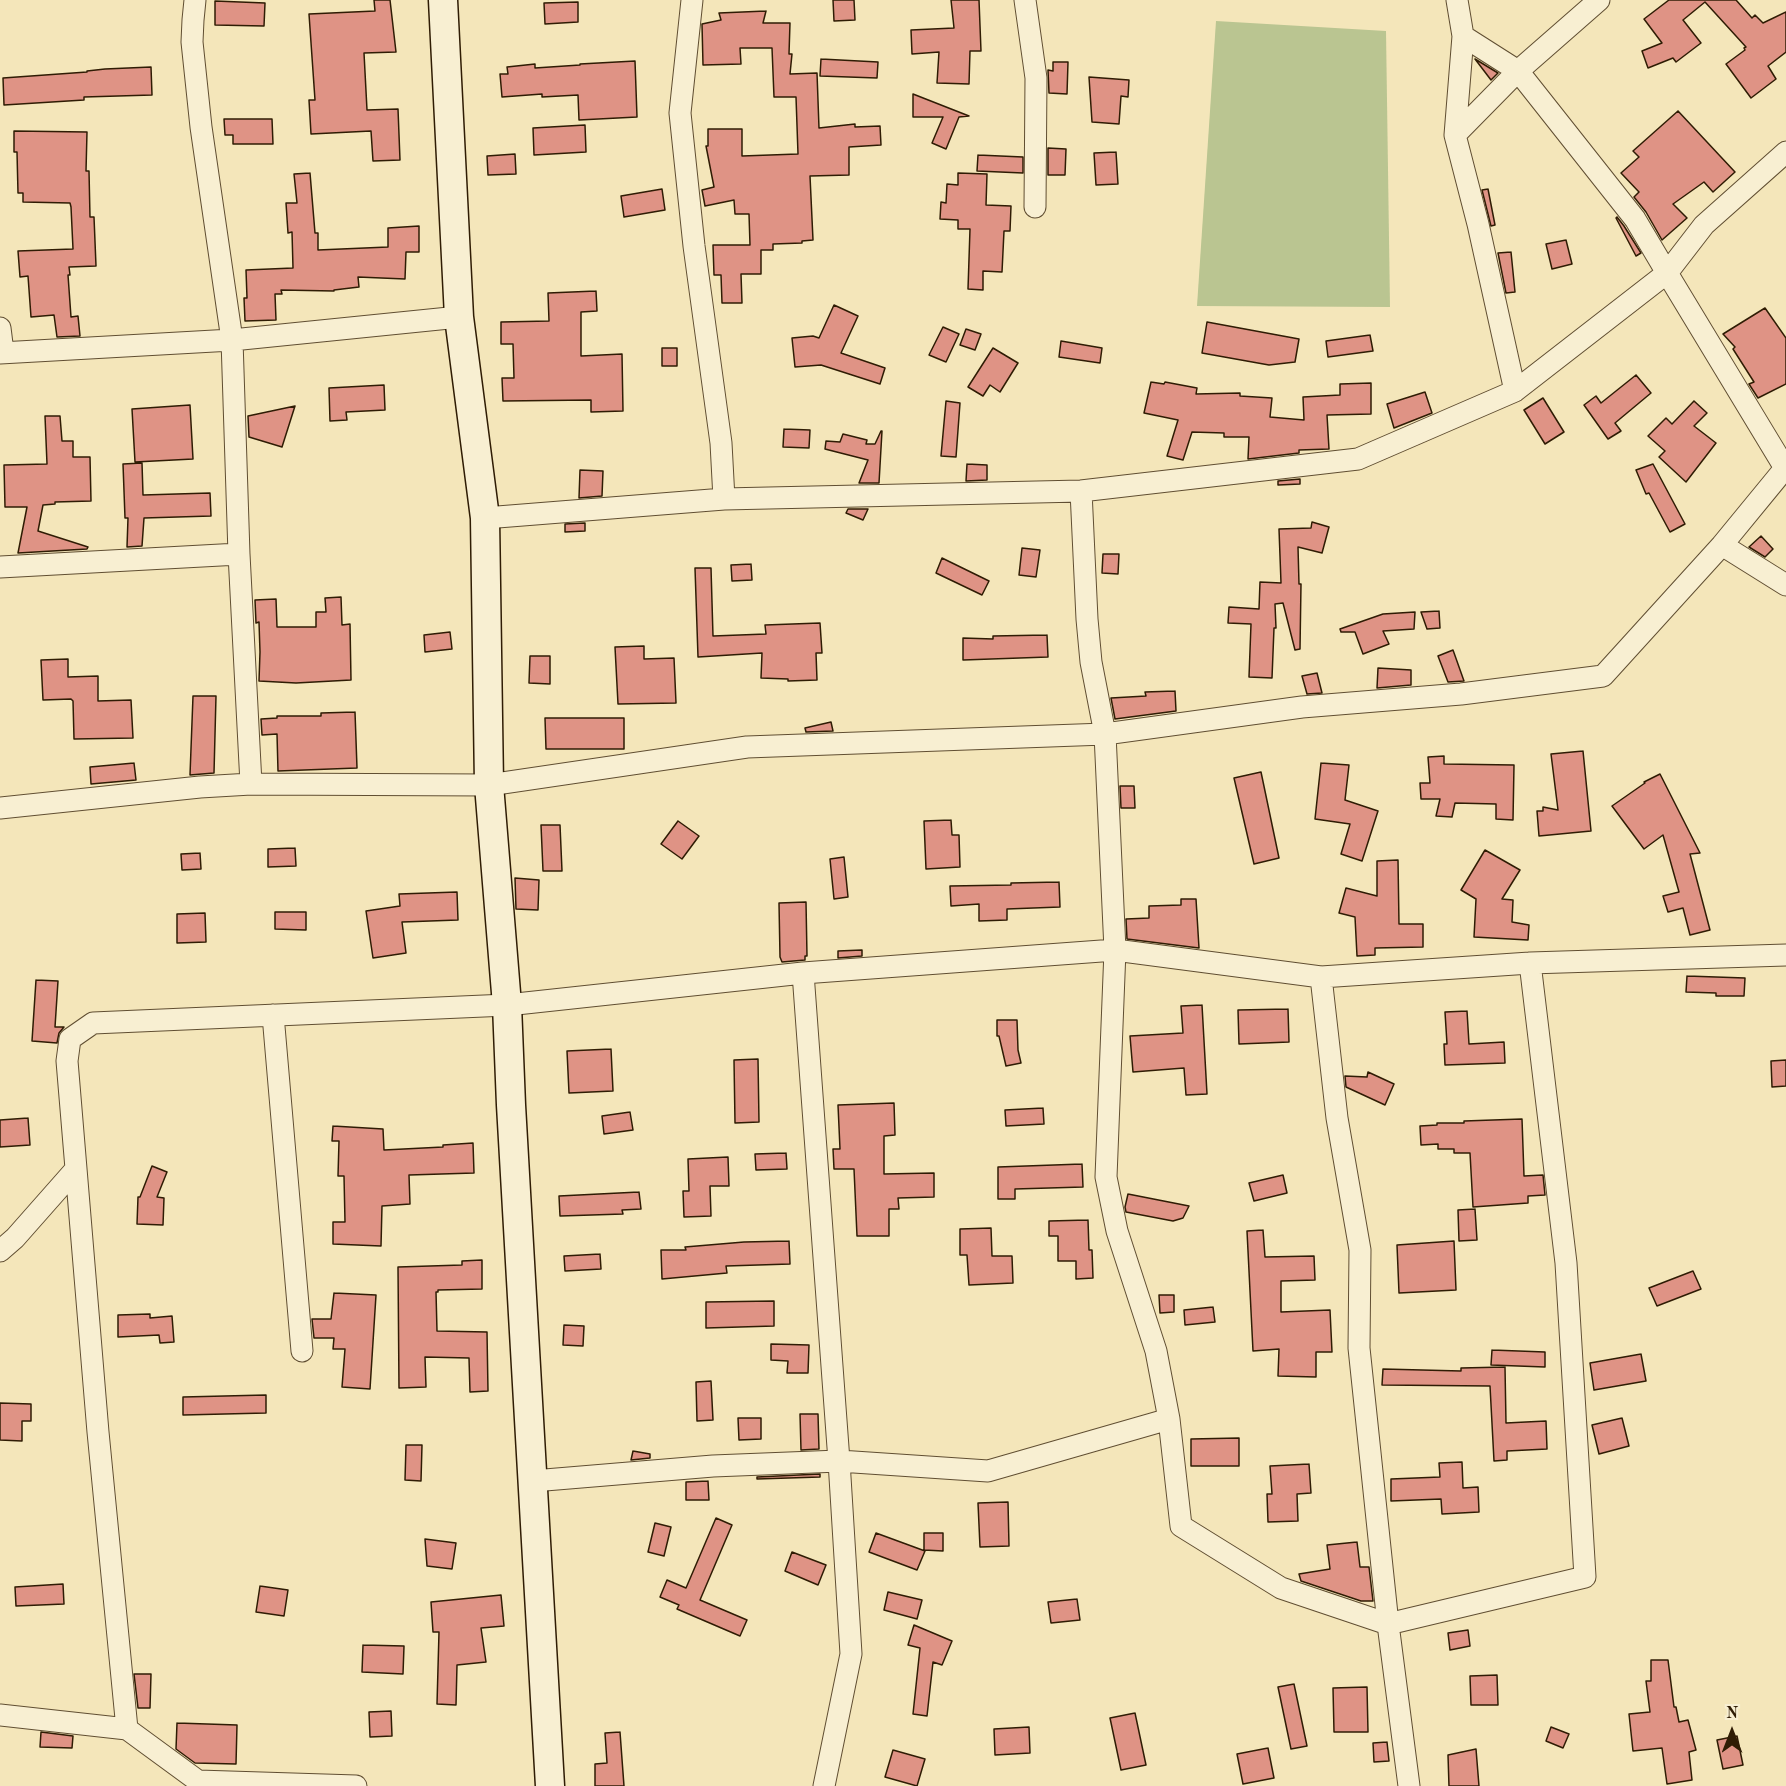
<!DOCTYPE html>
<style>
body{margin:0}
#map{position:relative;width:1786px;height:1786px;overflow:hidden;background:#f4e6ba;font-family:"Old Standard TT",serif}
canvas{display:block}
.north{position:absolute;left:1702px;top:1702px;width:60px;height:60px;-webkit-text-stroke:4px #f8efd2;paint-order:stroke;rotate:0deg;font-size:16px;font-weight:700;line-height:24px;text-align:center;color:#2f1c04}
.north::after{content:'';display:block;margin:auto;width:21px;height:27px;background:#2f1c04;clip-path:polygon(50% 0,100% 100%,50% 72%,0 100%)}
</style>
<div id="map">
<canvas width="1786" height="1786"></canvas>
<div class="north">N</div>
</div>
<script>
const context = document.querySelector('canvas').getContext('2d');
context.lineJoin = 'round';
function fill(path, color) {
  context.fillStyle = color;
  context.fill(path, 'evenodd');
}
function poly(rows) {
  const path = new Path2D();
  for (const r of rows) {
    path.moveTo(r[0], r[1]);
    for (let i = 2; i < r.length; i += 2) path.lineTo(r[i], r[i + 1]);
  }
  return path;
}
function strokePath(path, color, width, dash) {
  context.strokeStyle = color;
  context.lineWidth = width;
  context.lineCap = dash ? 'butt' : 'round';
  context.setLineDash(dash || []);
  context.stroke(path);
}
const green = poly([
 [1216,21,1386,31,1390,307,1197,306]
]);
const building = poly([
 [374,0,390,0,396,52,364,53,367,110,398,109,400,160,373,161,371,131,311,134,309,100,315,100,309,14,375,11,374,0],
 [833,0,854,0,855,20,834,21,833,0],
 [951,0,979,0,981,51,970,51,969,84,937,83,939,52,912,54,911,30,954,28,951,0],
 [1669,0,1736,0,1752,18,1755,15,1763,23,1786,12,1786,52,1768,66,1776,79,1751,98,1726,64,1745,50,1744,48,1746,47,1705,2,1683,20,1701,43,1676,62,1673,58,1648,68,1642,51,1662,43,1644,19,1669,0],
 [215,1,265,3,264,26,215,25,215,1],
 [578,2,578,22,545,24,544,3,578,2],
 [766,11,763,23,790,23,789,54,792,54,790,74,817,73,819,128,855,124,855,127,880,126,881,145,849,147,849,175,810,176,813,240,802,241,802,243,773,244,773,250,761,250,761,274,741,274,742,303,722,303,721,275,714,275,713,245,750,245,749,214,735,214,734,200,705,206,702,190,714,187,706,146,708,146,708,129,742,129,742,156,798,154,796,97,774,97,772,48,740,48,741,64,703,65,702,24,721,20,719,13,766,11],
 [821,59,878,62,877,78,820,76,821,59],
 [1475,59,1498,73,1491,80,1475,59],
 [635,61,637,117,579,120,578,95,542,97,542,94,502,97,500,74,508,74,507,67,535,64,535,68,580,65,580,64,635,61],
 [1053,62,1068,62,1067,94,1049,93,1048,70,1053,71,1053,62],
 [151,67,152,95,84,97,84,100,4,105,3,78,87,72,87,71,105,69,151,67],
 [1089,77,1129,80,1128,97,1121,96,1119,124,1092,122,1089,77],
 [913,94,969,116,959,117,946,149,932,143,943,117,913,117,913,94],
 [1678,111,1735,172,1713,192,1704,182,1673,204,1687,218,1662,240,1646,212,1634,197,1639,192,1621,173,1639,157,1633,151,1678,111],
 [224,119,272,119,273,144,233,144,233,135,225,135,224,119],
 [585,125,586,152,534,155,533,128,585,125],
 [14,131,87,132,86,171,89,171,90,217,94,217,96,266,69,267,70,275,68,275,71,317,78,316,80,336,57,337,54,315,31,317,28,276,20,277,18,251,73,249,71,207,70,203,23,202,23,193,18,193,17,152,14,152,14,131],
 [1048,148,1066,149,1065,175,1048,175,1048,148],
 [1116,152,1118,184,1096,185,1094,153,1116,152],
 [515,154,516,174,488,175,487,156,515,154],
 [978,155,1023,157,1023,173,977,171,978,155],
 [310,173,315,233,318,233,318,250,388,247,388,228,419,226,419,252,406,252,405,279,358,277,359,287,334,290,334,291,281,290,282,294,275,294,276,320,245,321,244,298,247,298,246,270,293,268,292,232,288,233,286,203,297,203,294,174,310,173],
 [958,173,987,174,986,205,1011,206,1010,231,1004,231,1002,272,983,271,983,290,968,289,970,229,958,229,958,220,940,219,941,202,946,203,947,184,958,185,958,173],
 [662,189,665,210,624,217,621,196,662,189],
 [1488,189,1495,225,1491,226,1482,190,1488,189],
 [1617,217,1624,226,1641,253,1636,256,1616,218,1617,217],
 [1566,240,1572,264,1552,269,1546,244,1566,240],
 [1511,252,1515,292,1506,293,1498,253,1511,252],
 [596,291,597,311,581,312,581,356,622,354,623,411,591,412,591,400,503,401,502,378,514,378,513,344,501,344,501,322,549,321,548,293,596,291],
 [834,305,858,316,841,353,885,368,880,384,821,365,795,367,792,338,813,336,819,338,834,305],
 [1765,308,1786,338,1786,384,1758,398,1749,384,1754,382,1733,349,1735,347,1723,334,1765,308],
 [1207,322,1299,339,1295,362,1269,365,1202,353,1207,322],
 [943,327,959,334,946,362,929,355,943,327],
 [966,329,981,334,975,350,960,345,966,329],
 [1370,335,1373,351,1328,357,1326,341,1370,335],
 [1061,341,1102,348,1100,363,1059,357,1061,341],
 [662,348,677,348,677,366,662,366,662,348],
 [993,348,1018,363,1000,392,990,385,983,396,968,387,993,348],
 [1636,375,1651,393,1615,423,1621,431,1608,439,1584,405,1596,396,1601,403,1636,375],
 [1151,382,1164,384,1165,382,1197,388,1196,394,1240,393,1240,396,1272,398,1270,417,1304,420,1303,397,1340,395,1340,384,1371,383,1371,414,1327,415,1329,449,1299,450,1299,453,1248,459,1249,437,1224,437,1224,433,1192,432,1183,460,1167,456,1178,420,1144,413,1151,382],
 [384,385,385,410,346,412,347,420,330,421,329,388,384,385],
 [1425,392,1432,413,1394,428,1387,404,1425,392],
 [1543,398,1564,432,1545,444,1524,410,1543,398],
 [946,401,960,403,956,457,941,456,946,401],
 [1694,401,1707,413,1694,426,1716,443,1686,482,1659,457,1665,451,1648,436,1666,418,1672,424,1694,401],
 [190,405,193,459,135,462,132,409,190,405],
 [295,406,282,447,249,437,248,416,295,406],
 [45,416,60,416,62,441,73,441,73,457,90,457,91,501,55,502,55,504,43,505,38,531,88,547,87,549,18,553,27,507,5,507,4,465,47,464,45,416],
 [784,429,810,430,809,448,783,447,784,429],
 [881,431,882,431,879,483,859,483,868,460,825,449,826,441,840,442,843,434,867,440,866,444,875,444,881,431],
 [142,463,143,495,210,493,211,516,144,518,142,546,127,547,128,518,125,518,123,464,142,463],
 [967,464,987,465,987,480,966,481,967,464],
 [1653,464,1685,524,1670,532,1649,493,1646,494,1636,470,1653,464],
 [580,470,603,471,602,496,579,498,580,470],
 [1300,479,1300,484,1278,485,1278,481,1300,479],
 [848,509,868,509,863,520,846,513,848,509],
 [1312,522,1329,527,1322,553,1298,547,1299,584,1301,584,1300,649,1295,650,1283,603,1275,604,1276,628,1274,628,1272,678,1249,677,1251,624,1228,623,1229,607,1259,609,1260,582,1281,583,1279,529,1311,528,1312,522],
 [585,523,585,531,565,532,565,524,585,523],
 [1761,536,1773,549,1765,557,1749,547,1761,536],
 [1022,548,1040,550,1036,577,1019,575,1022,548],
 [1103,554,1119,554,1118,574,1102,573,1103,554],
 [942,558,989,581,982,595,936,573,942,558],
 [751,564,752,580,732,581,731,565,751,564],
 [695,568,711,568,713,636,766,634,765,625,820,623,822,653,816,653,817,680,788,681,788,679,761,678,762,653,698,657,695,568],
 [341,597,342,625,350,624,351,680,296,683,259,681,260,652,259,622,256,623,255,600,276,599,277,627,316,627,316,612,326,612,325,598,341,597],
 [1439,611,1440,628,1427,629,1421,612,1439,611],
 [1415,612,1414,629,1383,631,1389,644,1363,654,1355,632,1341,632,1340,629,1383,614,1415,612],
 [450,632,452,649,425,652,424,635,450,632],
 [1047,635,1048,657,963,660,963,638,993,639,993,636,1047,635],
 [644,646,644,659,674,658,676,703,618,704,615,647,644,646],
 [1453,650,1464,681,1448,682,1438,656,1453,650],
 [530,656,550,656,550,684,529,683,530,656],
 [68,659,68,677,98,676,98,701,131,700,133,738,74,739,73,701,71,699,43,700,41,660,68,659],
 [1378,668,1411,670,1411,685,1377,688,1378,668],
 [1317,673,1322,693,1307,694,1302,676,1317,673],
 [1175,691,1176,711,1115,719,1111,698,1146,696,1145,692,1175,691],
 [193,696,216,696,214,773,190,775,193,696],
 [355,712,357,768,278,771,277,734,262,735,261,719,277,718,277,716,321,716,321,713,355,712],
 [545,718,624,718,624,749,546,749,545,718],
 [831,722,833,731,806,732,805,728,831,722],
 [1583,751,1591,831,1539,836,1537,811,1543,811,1543,807,1558,810,1551,754,1583,751],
 [1444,756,1444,764,1514,765,1513,820,1496,819,1496,804,1455,803,1452,817,1436,816,1440,799,1421,799,1420,783,1430,783,1428,757,1444,756],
 [134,763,136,780,91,784,90,767,134,763],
 [1321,763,1349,765,1345,800,1378,811,1362,861,1341,854,1350,824,1315,819,1321,763],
 [1261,772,1279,858,1254,864,1234,778,1261,772],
 [1660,774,1700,853,1690,854,1710,930,1690,935,1683,908,1668,912,1663,896,1679,892,1663,835,1644,849,1612,806,1645,783,1644,782,1660,774],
 [1120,786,1134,786,1135,808,1121,808,1120,786],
 [951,820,952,835,959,835,960,867,926,869,924,821,951,820],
 [678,821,699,836,682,859,661,844,678,821],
 [541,825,560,825,562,871,543,871,541,825],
 [295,848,296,866,268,867,268,849,295,848],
 [1485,850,1520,870,1502,899,1513,900,1512,922,1529,925,1528,940,1474,937,1476,899,1461,890,1485,850],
 [200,853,201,869,182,870,181,854,200,853],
 [844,857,848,897,834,899,830,859,844,857],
 [1398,860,1399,924,1423,924,1423,947,1375,948,1375,955,1357,956,1355,917,1339,913,1346,888,1377,896,1377,861,1398,860],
 [515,878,539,880,538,910,516,909,515,878],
 [1059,882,1060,907,1007,909,1007,920,979,921,979,904,951,906,950,886,1011,885,1011,883,1059,882],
 [457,892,458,920,402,922,406,953,373,958,366,911,400,906,399,894,457,892],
 [1181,899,1196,899,1199,948,1127,939,1126,919,1149,918,1149,906,1181,905,1181,899],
 [806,902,807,956,805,956,805,960,782,962,780,957,779,903,806,902],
 [275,912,306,912,306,930,275,929,275,912],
 [205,913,206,942,177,943,177,914,205,913],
 [862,950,862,956,838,958,838,951,862,950],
 [1687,976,1745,978,1744,996,1716,996,1716,993,1686,992,1687,976],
 [36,980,58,981,55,1027,64,1027,59,1033,57,1043,32,1041,36,980],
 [1202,1005,1207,1094,1186,1095,1184,1068,1133,1072,1130,1036,1183,1033,1181,1006,1202,1005],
 [1288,1009,1289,1042,1239,1044,1238,1010,1288,1009],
 [1467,1011,1469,1044,1504,1042,1505,1063,1445,1065,1444,1044,1447,1044,1445,1012,1467,1011],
 [997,1020,1017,1020,1018,1050,1021,1063,1006,1066,999,1036,997,1036,997,1020],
 [611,1049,613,1091,569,1093,567,1051,611,1049],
 [758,1059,759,1122,735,1123,734,1060,758,1059],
 [1786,1060,1786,1086,1772,1087,1771,1061,1786,1060],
 [1368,1072,1394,1084,1385,1105,1346,1087,1345,1076,1367,1077,1368,1072],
 [894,1103,895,1135,884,1136,884,1174,934,1173,934,1197,898,1198,899,1209,889,1209,889,1236,857,1236,854,1169,834,1169,833,1149,840,1149,838,1105,894,1103],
 [1043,1108,1044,1124,1006,1126,1005,1110,1043,1108],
 [630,1112,633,1130,604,1134,602,1116,630,1112],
 [28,1118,30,1145,0,1147,0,1120,28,1118],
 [1522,1119,1524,1176,1543,1175,1545,1195,1528,1196,1528,1203,1473,1207,1470,1153,1454,1153,1454,1149,1438,1149,1438,1144,1421,1145,1420,1126,1437,1125,1437,1123,1464,1123,1464,1121,1522,1119],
 [333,1126,383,1129,384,1150,443,1147,443,1145,473,1143,474,1173,409,1175,410,1204,382,1206,381,1246,333,1244,333,1222,345,1222,344,1176,338,1176,339,1141,332,1141,333,1126],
 [786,1153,787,1169,756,1170,755,1154,786,1153],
 [728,1157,729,1186,710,1186,711,1216,684,1217,683,1191,689,1191,688,1159,728,1157],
 [1082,1164,1083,1187,1015,1189,1015,1199,998,1199,998,1167,1082,1164],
 [152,1166,167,1172,157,1197,164,1198,163,1225,137,1224,138,1197,140,1197,152,1166],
 [1283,1175,1287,1193,1254,1201,1249,1183,1283,1175],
 [639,1192,641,1209,622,1210,623,1214,560,1216,559,1196,639,1192],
 [1128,1194,1189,1206,1183,1218,1173,1221,1126,1212,1125,1207,1128,1194],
 [1475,1209,1477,1240,1459,1241,1458,1210,1475,1209],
 [1088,1220,1089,1250,1092,1250,1093,1278,1076,1279,1076,1261,1058,1261,1058,1236,1049,1236,1049,1221,1088,1220],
 [991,1228,992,1256,1012,1256,1013,1283,969,1285,967,1255,960,1255,960,1229,991,1228],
 [1263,1230,1265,1257,1314,1256,1315,1280,1281,1281,1281,1312,1330,1310,1332,1352,1316,1352,1316,1377,1278,1376,1279,1349,1253,1351,1247,1231,1263,1230],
 [789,1241,790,1264,726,1266,727,1273,662,1279,661,1250,686,1250,685,1247,744,1242,789,1241],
 [1454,1241,1456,1290,1399,1293,1397,1245,1454,1241],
 [600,1254,601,1269,565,1271,564,1256,600,1254],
 [482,1260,482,1289,438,1290,438,1292,436,1292,437,1331,487,1332,488,1391,470,1392,469,1358,425,1357,426,1387,399,1388,398,1267,462,1265,462,1261,482,1260],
 [1693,1271,1701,1289,1657,1306,1649,1288,1693,1271],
 [334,1293,376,1295,370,1389,342,1387,345,1349,333,1349,334,1338,314,1338,312,1319,331,1319,334,1293],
 [1159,1295,1174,1295,1174,1312,1160,1313,1159,1295],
 [774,1301,774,1326,706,1328,706,1302,774,1301],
 [1213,1307,1215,1322,1185,1325,1184,1310,1213,1307],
 [150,1314,150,1318,172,1316,174,1342,160,1343,159,1335,118,1337,118,1315,150,1314],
 [564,1325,584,1326,583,1346,563,1345,564,1325],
 [771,1344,809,1345,808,1373,787,1373,788,1361,771,1360,771,1344],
 [1492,1350,1545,1352,1545,1367,1491,1365,1492,1350],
 [1641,1354,1646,1381,1594,1390,1590,1363,1641,1354],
 [1505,1367,1506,1423,1546,1421,1547,1449,1507,1451,1507,1460,1494,1461,1490,1386,1382,1385,1383,1369,1461,1371,1461,1368,1505,1367],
 [711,1381,713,1420,697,1421,696,1382,711,1381],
 [266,1395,266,1413,183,1415,183,1397,266,1395],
 [0,1403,31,1404,31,1421,22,1421,22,1441,0,1440,0,1403],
 [800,1414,818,1414,819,1449,801,1450,800,1414],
 [738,1418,761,1418,761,1439,739,1440,738,1418],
 [1622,1418,1629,1446,1599,1454,1592,1425,1622,1418],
 [1239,1438,1239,1466,1191,1466,1191,1439,1239,1438],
 [406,1445,422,1445,421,1481,405,1480,406,1445],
 [633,1451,650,1454,650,1458,631,1460,633,1451],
 [1462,1462,1463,1488,1478,1487,1479,1512,1442,1514,1441,1499,1391,1501,1391,1479,1440,1477,1439,1463,1462,1462],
 [1309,1464,1311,1493,1297,1494,1298,1521,1268,1522,1267,1494,1272,1494,1270,1466,1309,1464],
 [820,1474,820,1477,757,1479,757,1477,820,1474],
 [708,1481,709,1500,686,1500,686,1482,708,1481],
 [1008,1502,1009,1546,980,1547,978,1503,1008,1502],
 [716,1518,732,1525,700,1600,747,1620,740,1636,677,1609,679,1605,660,1597,667,1580,686,1588,716,1518],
 [655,1523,671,1527,664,1556,648,1552,655,1523],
 [876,1533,925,1551,917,1570,869,1552,876,1533],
 [924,1533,943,1533,943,1551,924,1550,924,1533],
 [425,1539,456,1543,452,1569,427,1566,425,1539],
 [1357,1542,1360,1567,1369,1567,1373,1601,1361,1601,1301,1581,1299,1574,1330,1569,1327,1545,1357,1542],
 [792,1552,826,1565,818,1585,785,1571,792,1552],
 [63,1584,64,1604,16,1606,15,1587,63,1584],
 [260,1586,288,1590,284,1616,256,1612,260,1586],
 [888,1592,922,1600,917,1619,884,1610,888,1592],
 [501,1595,504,1626,481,1628,486,1662,457,1665,456,1705,437,1704,439,1632,433,1632,431,1602,501,1595],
 [1077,1599,1080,1620,1051,1623,1048,1602,1077,1599],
 [914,1625,952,1641,942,1665,933,1662,927,1716,913,1714,920,1648,908,1645,914,1625],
 [1468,1630,1470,1646,1450,1650,1448,1633,1468,1630],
 [363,1645,404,1646,403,1674,362,1672,363,1645],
 [1651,1660,1668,1660,1674,1707,1676,1707,1679,1722,1688,1720,1696,1750,1689,1752,1692,1780,1667,1784,1662,1748,1633,1751,1629,1714,1650,1712,1646,1681,1651,1681,1651,1660],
 [134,1674,151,1674,150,1708,138,1708,134,1674],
 [1497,1675,1498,1705,1471,1705,1470,1676,1497,1675],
 [1294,1684,1307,1746,1291,1749,1278,1687,1294,1684],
 [1367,1687,1368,1732,1334,1732,1333,1688,1367,1687],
 [391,1711,392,1736,370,1737,369,1712,391,1711],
 [1135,1713,1146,1765,1121,1770,1110,1718,1135,1713],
 [177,1723,237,1725,236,1764,195,1763,176,1749,177,1723],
 [1029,1727,1030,1753,995,1755,994,1729,1029,1727],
 [1551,1727,1569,1734,1563,1748,1546,1741,1551,1727],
 [41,1732,73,1736,72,1748,40,1747,41,1732],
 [620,1732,624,1786,595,1786,595,1764,607,1763,605,1733,620,1732],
 [1737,1736,1743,1765,1723,1769,1717,1740,1737,1736],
 [1387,1742,1389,1761,1374,1762,1373,1743,1387,1742],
 [1268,1748,1274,1778,1243,1784,1237,1754,1268,1748],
 [1476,1749,1479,1786,1449,1786,1448,1755,1476,1749],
 [893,1750,925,1759,917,1786,885,1777,893,1750]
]);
const street = poly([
 [692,0,680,113,694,246,721,443,724,499],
 [1025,0,1036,78,1035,207],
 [1457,0,1463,36,1455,135,1478,224,1515,391],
 [1463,36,1518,71,1635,219,1667,273,1704,225,1786,152],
 [1455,135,1518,71,1599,0],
 [0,328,3,352],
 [0,353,232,340,459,317],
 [1081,491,1087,619,1091,662,1105,734,1115,950,1106,1177,1117,1231,1156,1351,1169,1419,1181,1526,1281,1588,1388,1624,1585,1577,1566,1263,1530,963],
 [485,518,724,499,1081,491,1358,459,1515,391,1667,273,1785,468],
 [1722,545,1786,585],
 [0,567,239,554],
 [251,784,489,785,747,747,1105,734,1302,707,1461,694,1603,676,1722,545,1786,467],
 [0,808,200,787,251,784,239,554,232,340,201,127,192,42,193,20,195,0],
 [1321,977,1337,1118,1360,1250,1359,1348,1388,1624,1409,1786],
 [273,1015,302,1351],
 [0,1251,15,1238,75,1170],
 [533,1481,713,1466,839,1461,803,973],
 [0,1715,127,1729,198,1781,356,1786],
 [127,1729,98,1432,67,1061,70,1039,93,1023,507,1005,803,973,1115,950,1321,977,1530,963,1786,955],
 [824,1786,851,1654,839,1461,988,1471,1169,1419]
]);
const secondary = poly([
 [443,0,459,317,485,518,489,785,507,1005,511,1105,550,1786]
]);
fill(green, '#bac591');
fill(building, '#df9385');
strokePath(building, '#2f1c04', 1.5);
strokePath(street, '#604e32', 23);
strokePath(secondary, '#2f1c04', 31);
strokePath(street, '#f8efd2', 21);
strokePath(secondary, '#f8efd2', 28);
</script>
